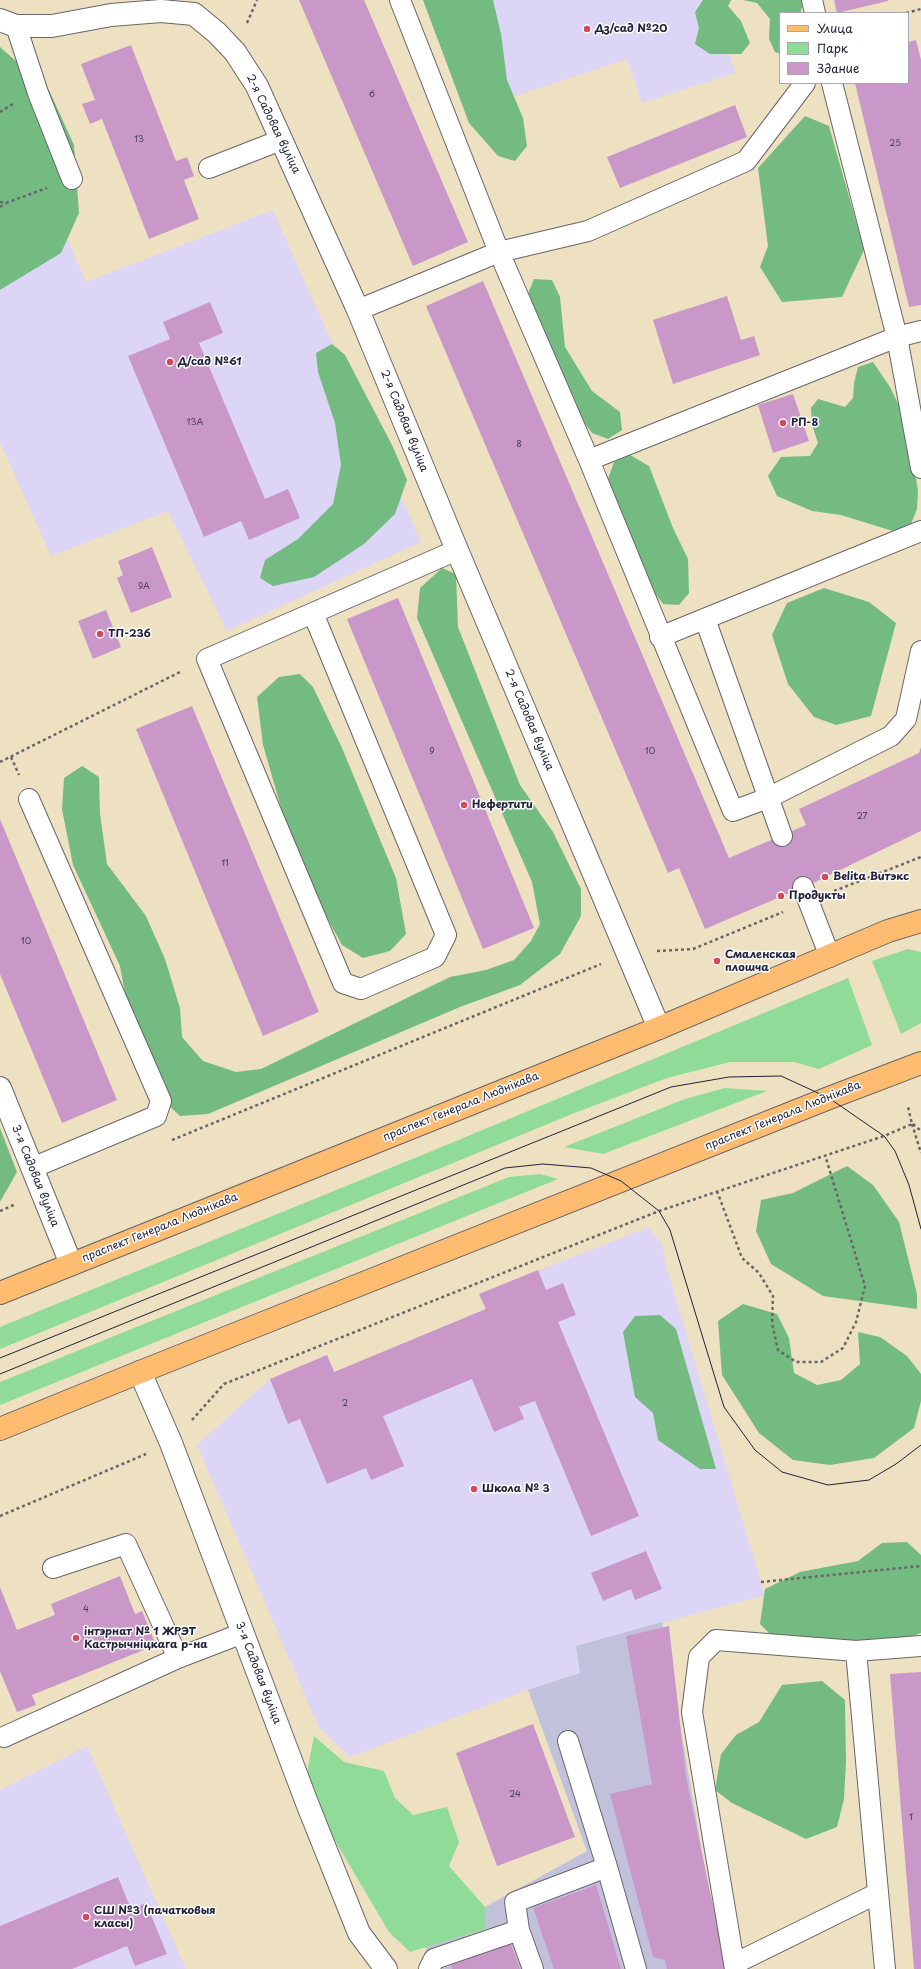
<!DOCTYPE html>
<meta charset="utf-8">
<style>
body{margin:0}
#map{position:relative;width:921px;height:1969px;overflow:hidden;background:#ede1c2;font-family:"Playpen Sans",sans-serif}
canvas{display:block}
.legend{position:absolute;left:779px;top:12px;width:130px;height:72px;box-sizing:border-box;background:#fff;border:1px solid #a7a7b1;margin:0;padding:5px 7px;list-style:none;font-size:12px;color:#22223b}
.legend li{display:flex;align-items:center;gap:8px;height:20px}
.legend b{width:20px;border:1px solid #a7a7b1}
</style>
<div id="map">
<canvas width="921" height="1969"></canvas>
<ul class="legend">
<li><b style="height:5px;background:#febc70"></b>Улица</li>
<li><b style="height:11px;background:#8fdb97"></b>Парк</li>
<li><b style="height:11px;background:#c998c9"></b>Здание</li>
</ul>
</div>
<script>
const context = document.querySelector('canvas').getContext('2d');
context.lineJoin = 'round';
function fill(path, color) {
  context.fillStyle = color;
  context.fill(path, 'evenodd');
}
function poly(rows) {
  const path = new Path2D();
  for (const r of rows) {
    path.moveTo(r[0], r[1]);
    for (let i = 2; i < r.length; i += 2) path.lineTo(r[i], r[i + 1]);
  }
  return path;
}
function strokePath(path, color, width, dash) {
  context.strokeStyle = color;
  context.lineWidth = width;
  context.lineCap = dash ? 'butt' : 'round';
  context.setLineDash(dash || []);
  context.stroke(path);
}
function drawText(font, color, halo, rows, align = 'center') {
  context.font = font + ' "Playpen Sans",sans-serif';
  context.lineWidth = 3;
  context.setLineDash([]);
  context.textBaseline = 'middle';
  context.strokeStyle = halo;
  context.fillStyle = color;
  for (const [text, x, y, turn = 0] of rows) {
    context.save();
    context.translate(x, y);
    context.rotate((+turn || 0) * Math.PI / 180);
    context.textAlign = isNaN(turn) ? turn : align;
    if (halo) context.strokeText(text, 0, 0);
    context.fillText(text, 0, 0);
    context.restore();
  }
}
const built = poly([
 [442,0,714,0,735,73,642,103,627,59,479,108],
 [273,210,421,542,227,631,168,511,51,556,0,442,0,245,59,219,86,282],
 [649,1227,663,1246,666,1266,765,1595,577,1646,581,1673,528,1690,350,1757,319,1728,197,1445,270,1379,327,1355,335,1372,485,1309,479,1294],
 [87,1746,186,1969,0,1969,0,1790]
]);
const industrial = poly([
 [662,1622,708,1886,731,1969,439,1969,425,1947,485,1929,485,1907,587,1851,528,1690,580,1673,576,1646]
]);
const green = poly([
 [908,949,921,952,921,1023,901,1034,872,961],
 [848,978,872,1045,819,1069,794,1062,730,1062,667,1078,577,1112,0,1349,0,1327,432,1151],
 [725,1088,767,1091,603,1154,564,1147,685,1099],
 [540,1174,558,1179,0,1405,0,1382,509,1177],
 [314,1736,344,1762,384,1771,395,1798,413,1815,447,1807,459,1842,449,1866,485,1907,485,1929,410,1952,389,1932,317,1810,307,1773]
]);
const forest = poly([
 [423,0,493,0,501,34,507,80,523,118,527,146,515,161,498,156,469,123],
 [703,0,731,0,728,6,741,21,750,43,741,54,710,54,695,44,699,28,695,12],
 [743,0,803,0,804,2,800,13,780,13,780,54,775,52,769,39,770,19,757,3],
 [0,47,49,90,74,145,79,213,61,253,0,290],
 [805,116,829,126,864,250,842,297,782,302,760,267,768,246,758,168],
 [534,279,552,280,560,297,565,347,592,391,620,412,622,430,608,439,592,433,572,406,527,296],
 [332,344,345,355,393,447,407,480,395,514,364,544,314,577,273,586,260,578,265,560,298,539,333,504,341,465,335,423,318,372,316,353],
 [873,362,890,387,906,420,918,490,917,509,911,524,896,532,841,515,812,511,777,496,768,476,781,457,810,456,818,443,812,425,811,408,818,399,845,407,853,398,854,383,858,367],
 [630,455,649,466,673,528,688,559,689,593,679,605,663,604,642,576,614,513,608,479,614,462],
 [442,568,456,574,458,627,520,785,553,832,581,889,581,916,560,954,520,985,460,1007,208,1114,180,1116,164,1101,136,1054,120,966,73,865,62,809,64,778,82,766,99,777,100,814,107,864,146,916,165,959,180,1008,182,1037,203,1061,236,1072,261,1069,450,977,486,970,514,960,531,941,540,924,532,882,417,618,420,588],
 [824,588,869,602,896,623,871,716,836,725,814,717,788,684,772,635,787,603],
 [300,674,313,687,342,748,396,878,406,934,390,951,363,958,342,945,318,901,287,828,263,745,257,697,279,677],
 [0,1128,17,1172,0,1202],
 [847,1166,873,1185,899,1222,917,1294,917,1309,823,1296,771,1264,756,1231,761,1200,793,1193],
 [743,1304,777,1314,789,1338,794,1373,817,1385,841,1380,860,1364,858,1332,880,1337,907,1356,921,1374,921,1401,914,1428,874,1458,830,1465,793,1460,759,1433,722,1375,718,1321],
 [660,1315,676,1329,716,1469,700,1469,658,1440,653,1413,635,1397,623,1332,635,1316],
 [907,1542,921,1555,921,1633,890,1645,776,1640,760,1624,765,1589,800,1572,858,1561,882,1543],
 [822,1681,845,1700,846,1762,844,1799,837,1827,806,1839,732,1803,715,1790,721,1754,736,1735,759,1722,782,1685]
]);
const building = poly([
 [299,0,364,0,468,242,413,266],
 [834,0,888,0,888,1,837,13],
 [916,40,921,60,921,305,909,307,855,83,908,83,908,42],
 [131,45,176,161,187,157,194,176,184,180,199,219,149,239,102,119,90,124,82,104,95,100,81,64],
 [735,105,747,137,620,188,607,157],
 [483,281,729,858,806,825,799,809,919,753,921,747,921,831,813,883,705,929,679,868,668,873,426,306],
 [727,296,741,340,754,336,760,355,673,384,653,320],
 [210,302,223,333,199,343,265,499,288,489,300,518,249,540,241,521,204,537,128,356,170,339,163,322],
 [793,394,809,441,773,453,758,405],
 [152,547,172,597,131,613,117,578,123,575,118,561],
 [398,598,534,928,483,949,347,619],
 [106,610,121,647,93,659,78,621],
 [192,706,319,1012,263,1036,136,729],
 [0,819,117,1100,62,1123,0,974],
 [538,1270,546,1290,563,1283,570,1301,576,1315,558,1322,639,1516,591,1536,535,1401,519,1407,524,1419,494,1432,472,1379,383,1416,404,1466,371,1480,366,1468,327,1484,300,1419,288,1424,270,1379,327,1355,334,1372,486,1309,479,1294],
 [646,1551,662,1589,635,1600,631,1589,603,1601,591,1573],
 [120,1576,135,1614,142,1611,156,1645,32,1695,36,1705,17,1712,0,1671,0,1587,17,1630,55,1615,51,1604],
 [669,1626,686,1777,726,1969,667,1969,665,1960,653,1957,610,1794,652,1784,626,1636],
 [921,1672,921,1969,914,1969,890,1674],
 [533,1724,575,1837,497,1866,456,1753],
 [118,1877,131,1909,146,1903,167,1954,135,1966,127,1946,72,1969,0,1969,0,1926],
 [596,1885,621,1969,554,1969,533,1908],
 [510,1942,520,1969,452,1969,450,1959]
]);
const path = poly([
 [906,13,921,9],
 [247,23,257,0],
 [0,112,13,104],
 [0,202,6,203,47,188],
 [0,207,5,203],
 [11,757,19,775],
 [0,762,182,671],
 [834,891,921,857],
 [657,951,693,949,783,912],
 [912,1124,921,1153],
 [913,1124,921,1131],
 [172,1140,601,964],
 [717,1191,742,1258,759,1273,773,1296,772,1323,778,1350,796,1362,821,1362,843,1348,856,1322,865,1286,825,1155],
 [0,1211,16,1204],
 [192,1420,224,1384,659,1211,884,1136,912,1124,908,1107],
 [0,1516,146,1454],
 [761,1582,921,1566]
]);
const service = poly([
 [400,0,499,252,589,460,733,811,768,798,891,736,906,719,921,651],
 [812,0,815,13],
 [16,26,38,93,72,179],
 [832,83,897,337,921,468],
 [209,168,281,140],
 [358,310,499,252,588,231,746,161,805,83],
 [589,460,897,337,921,331],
 [313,613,446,935,435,957,361,989,343,983,207,659,313,613,457,550],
 [705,619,782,836],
 [660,637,921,531],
 [29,799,161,1101,156,1116,32,1168],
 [803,887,830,957],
 [53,1568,126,1544,178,1658,243,1633],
 [4,1737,178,1658],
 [568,1741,607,1867],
 [519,1930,533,1969],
 [734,1964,878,1893],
 [429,1969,434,1959,519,1930,515,1902,607,1867,636,1969],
 [735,1969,692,1712,699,1657,716,1640,856,1651],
 [885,1969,856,1651,921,1646]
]);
const minor = poly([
 [0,20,16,26,52,26,111,15,161,11,194,14,217,33,235,52,257,86,358,310,457,550,659,1028],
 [0,1088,71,1264],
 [140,1372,171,1443,307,1803,359,1933,386,1969]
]);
const primary = poly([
 [0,1293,659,1028,888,931,921,921],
 [0,1429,140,1372,829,1098,921,1063]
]);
const tram = poly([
 [0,1358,671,1087,729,1077,781,1076,829,1098,884,1136,895,1151,909,1185,921,1229],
 [0,1374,505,1168,543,1164,591,1168,621,1181,659,1211,670,1230,724,1407,755,1450,782,1472,828,1485,869,1480,896,1464,921,1445]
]);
const markers = [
 [587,29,4,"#d1495b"],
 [170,362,4,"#d1495b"],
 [783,423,4,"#d1495b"],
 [100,634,4,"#d1495b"],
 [464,805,4,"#d1495b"],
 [825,877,4,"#d1495b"],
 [781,896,4,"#d1495b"],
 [717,961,4,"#d1495b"],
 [474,1489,4,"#d1495b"],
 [76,1638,4,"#d1495b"],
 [86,1917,4,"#d1495b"]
];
const numberNames = [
 ["6",372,95],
 ["13",139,140],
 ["25",895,144],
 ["13А",195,423],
 ["8",519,445],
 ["9А",144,587],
 ["9",432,752],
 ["10",650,752],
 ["27",862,817],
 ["11",225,864],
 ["10",26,942],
 ["2",345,1404],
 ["4",86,1610],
 ["24",515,1795],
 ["1",911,1818]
];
const poiNames = [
 ["Дз/сад №20",595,29],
 ["Д/сад №61",178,362],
 ["РП-8",791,423],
 ["ТП-236",108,634],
 ["Нефертити",472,805],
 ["Belita Витэкс",833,877],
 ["Продукты",789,896],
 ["Смаленская",725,955],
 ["плошча",725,968],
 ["Школа № 3",482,1489],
 ["інтэрнат № 1 ЖРЭТ",84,1632],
 ["Кастрычніцкага р-на",84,1645],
 ["СШ №3 (пачатковыя",94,1911],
 ["класы)",94,1924]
];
const streetNames = [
 ["2-я Садовая вуліца",273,124,64],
 ["2-я Садовая вуліца",404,421,68],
 ["2-я Садовая вуліца",529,720,67],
 ["праспект Генерала Люднікава",461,1107,-22],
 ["праспект Генерала Люднікава",783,1116,-22],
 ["3-я Садовая вуліца",35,1176,68],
 ["праспект Генерала Люднікава",160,1228,-22],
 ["3-я Садовая вуліца",258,1673,69]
];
fill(built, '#dcd5f6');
fill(industrial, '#c2c1dc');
fill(green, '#8fdb97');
fill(forest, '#73bb80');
fill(building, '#c998c9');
strokePath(service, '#69656a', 22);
strokePath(minor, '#69656a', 24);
strokePath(primary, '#69656a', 24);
strokePath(path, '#69656a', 2.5, [3, 3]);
strokePath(service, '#fff', 20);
strokePath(minor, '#fff', 22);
strokePath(primary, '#febc70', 22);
strokePath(tram, '#22223b', 1);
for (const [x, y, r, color] of markers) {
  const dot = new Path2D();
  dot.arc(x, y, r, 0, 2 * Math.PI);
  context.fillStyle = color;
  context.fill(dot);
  strokePath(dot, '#fff', 1.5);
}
drawText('9px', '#4c405e', null, numberNames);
drawText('bold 11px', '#22223b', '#fff', poiNames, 'left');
drawText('11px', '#22223b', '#fff', streetNames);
</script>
